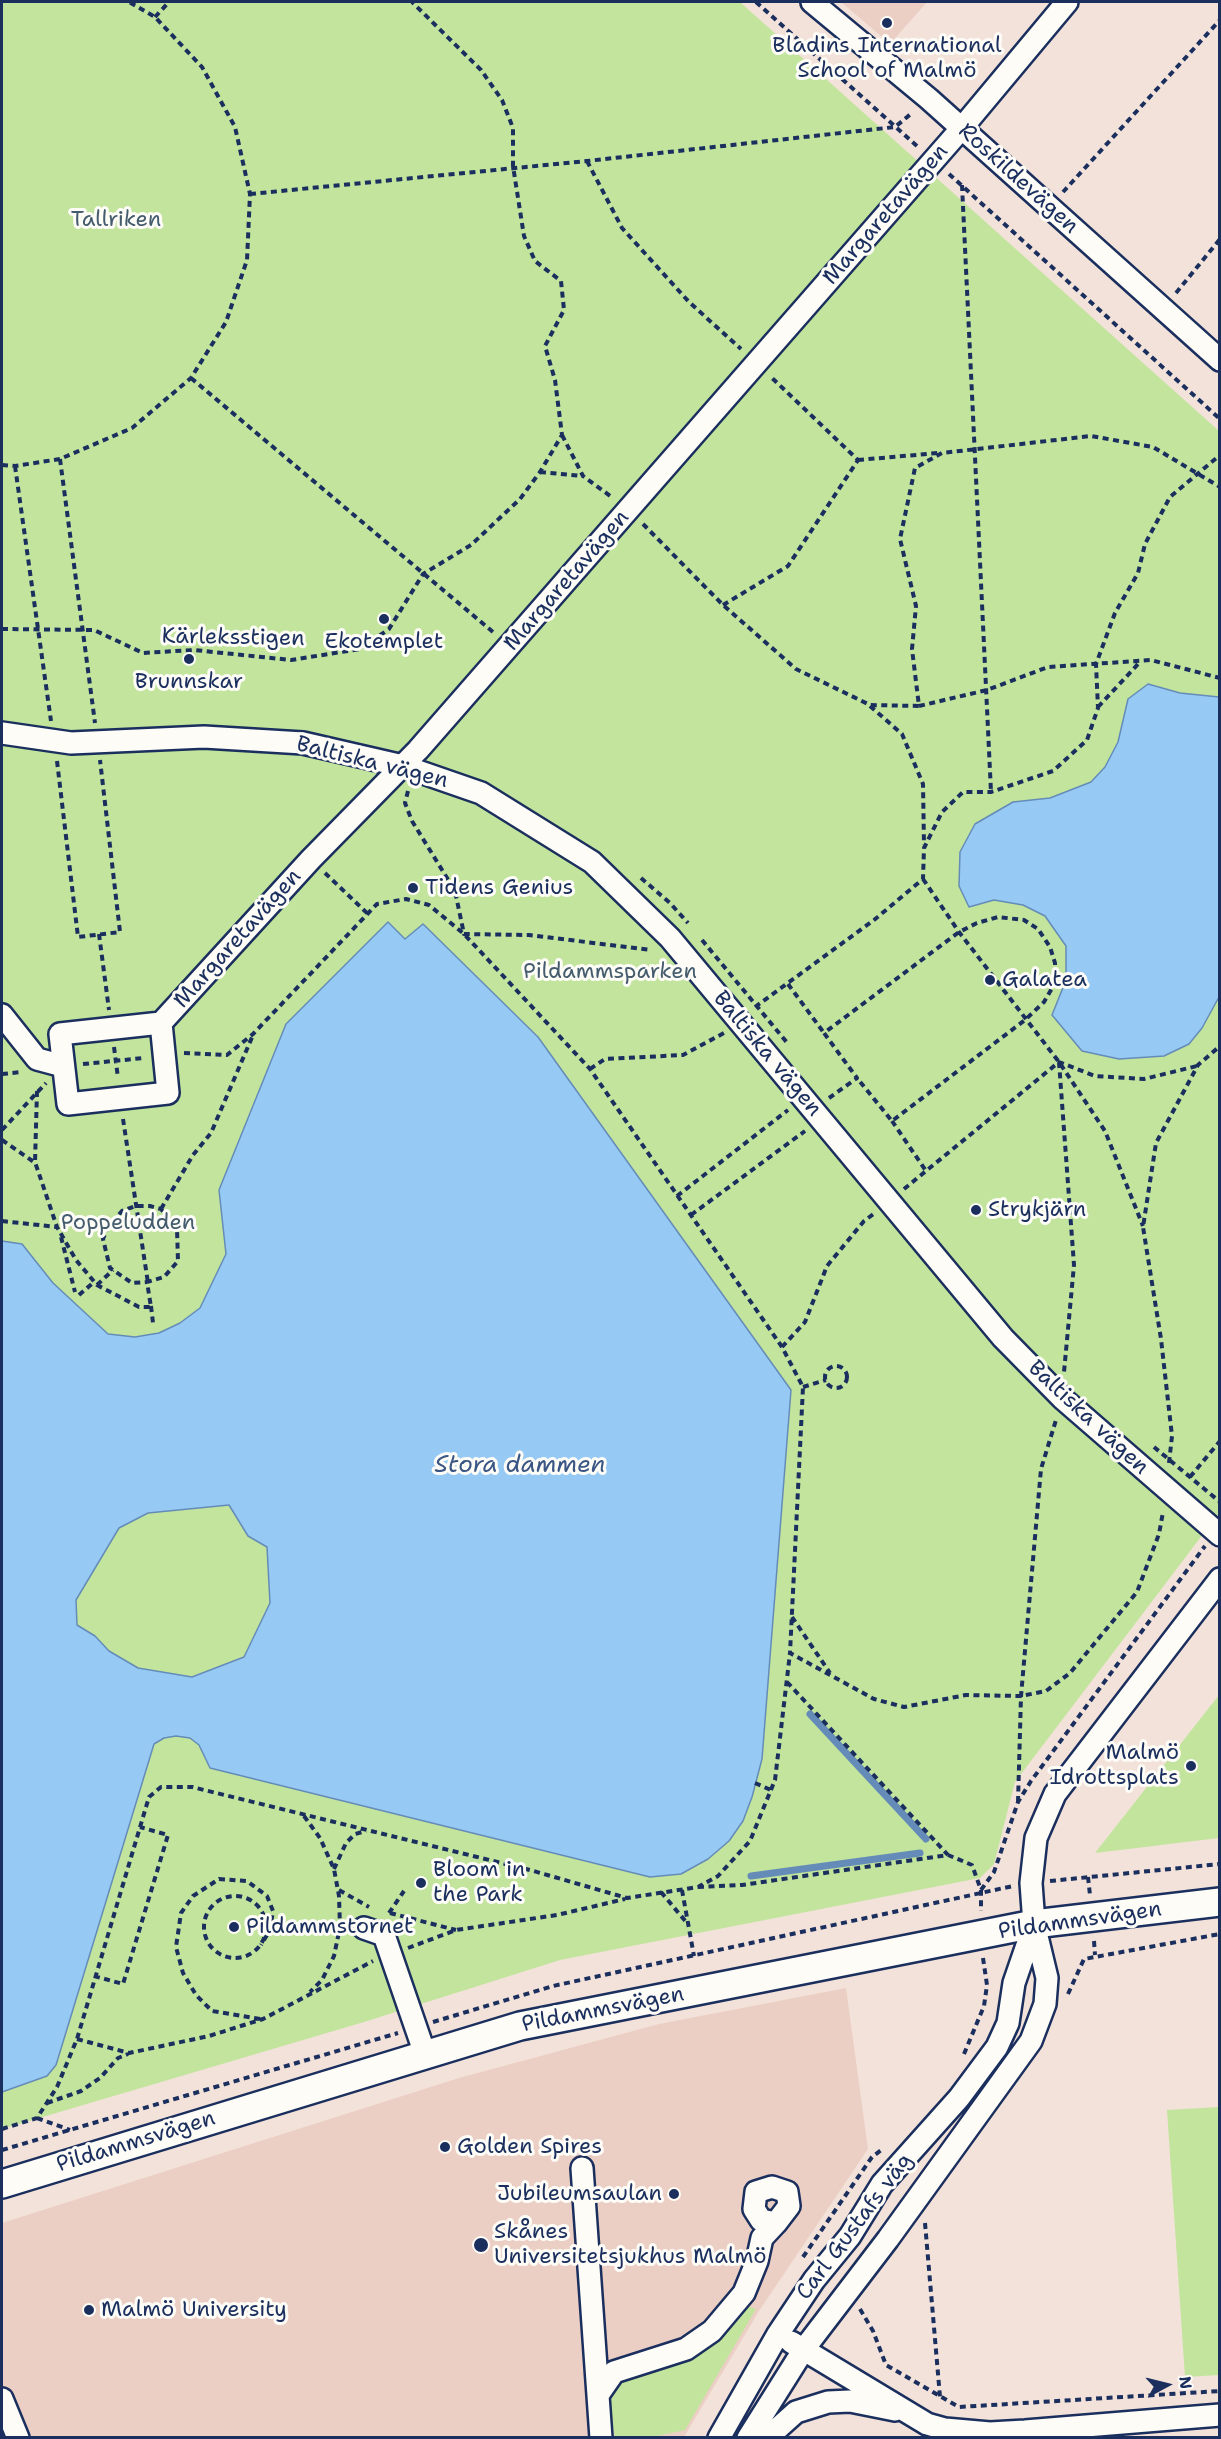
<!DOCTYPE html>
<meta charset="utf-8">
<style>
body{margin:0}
#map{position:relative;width:1221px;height:2439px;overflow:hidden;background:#f3e2d9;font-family:"Shantell Sans",sans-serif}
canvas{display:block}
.frame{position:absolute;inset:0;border:3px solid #1b2f5e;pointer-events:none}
.north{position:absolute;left:1137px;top:2355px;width:60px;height:60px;-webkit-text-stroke:4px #fdfcf7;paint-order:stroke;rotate:83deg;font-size:16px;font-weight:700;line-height:24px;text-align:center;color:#1b2f5e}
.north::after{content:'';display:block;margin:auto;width:21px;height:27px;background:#1b2f5e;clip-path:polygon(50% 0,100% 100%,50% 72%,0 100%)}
</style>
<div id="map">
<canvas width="1221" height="2439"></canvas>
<div class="frame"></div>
<div class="north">N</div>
</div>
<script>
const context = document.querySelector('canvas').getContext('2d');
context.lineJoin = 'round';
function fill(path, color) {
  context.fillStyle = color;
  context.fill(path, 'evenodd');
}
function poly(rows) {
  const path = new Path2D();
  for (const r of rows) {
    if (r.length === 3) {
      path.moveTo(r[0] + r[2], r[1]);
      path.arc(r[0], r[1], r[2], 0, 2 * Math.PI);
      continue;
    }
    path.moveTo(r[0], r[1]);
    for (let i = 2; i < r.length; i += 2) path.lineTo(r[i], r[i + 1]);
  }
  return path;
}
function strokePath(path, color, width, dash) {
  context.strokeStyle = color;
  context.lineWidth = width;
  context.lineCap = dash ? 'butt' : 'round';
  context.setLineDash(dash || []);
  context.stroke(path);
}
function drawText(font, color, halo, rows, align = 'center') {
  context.font = font + ' "Shantell Sans",sans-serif';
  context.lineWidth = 6;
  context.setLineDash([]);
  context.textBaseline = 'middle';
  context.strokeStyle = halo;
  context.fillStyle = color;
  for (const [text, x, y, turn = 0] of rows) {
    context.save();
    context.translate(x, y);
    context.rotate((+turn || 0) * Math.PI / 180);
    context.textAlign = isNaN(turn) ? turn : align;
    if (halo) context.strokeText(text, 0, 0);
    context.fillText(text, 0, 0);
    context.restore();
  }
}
const built = poly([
 [841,2,927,2,890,44],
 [846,1988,868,2149,759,2311,684,2437,16,2437,2,2397,2,2223,459,2078,659,2024]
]);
const green = poly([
 [2,2,740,2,1219,431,1219,1513,1015,1782,994,1864,980,1878,560,1960,364,2022,2,2129],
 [1219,1695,1219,1838,1095,1853],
 [1219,2107,1219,2375,1185,2377,1167,2110],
 [744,2305,756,2309,685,2430,652,2437,615,2437,608,2401,612,2380]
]);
const water = poly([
 [1148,684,1180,693,1219,697,1219,997,1202,1028,1189,1044,1164,1056,1119,1059,1082,1051,1052,1015,1066,980,1066,946,1045,916,1023,905,994,900,969,907,959,886,960,852,975,824,1013,802,1050,798,1091,782,1105,767,1118,742,1128,699,1148,684],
 [388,922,405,939,423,924,538,1037,791,1390,762,1759,752,1797,743,1821,729,1841,708,1859,681,1874,650,1877,210,1768,199,1745,190,1738,176,1736,164,1738,154,1744,56,2065,47,2076,2,2092,2,1241,22,1244,53,1283,108,1334,135,1337,159,1333,180,1323,200,1308,226,1254,219,1190,286,1024,388,922],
 [229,1505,248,1536,267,1547,270,1603,244,1657,192,1677,138,1668,109,1651,95,1636,77,1625,76,1600,119,1528,148,1513,229,1505]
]);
const stream = poly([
 [810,1714,926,1839],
 [751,1876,920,1853]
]);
const path = poly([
 [756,2,918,147],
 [155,17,169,2],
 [587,161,622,228,689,302,741,349],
 [949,174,1220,419],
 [962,185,991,792],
 [1063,192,1220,20],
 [250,194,587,161,895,127,912,113],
 [1176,293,1220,239],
 [191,378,493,632],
 [562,435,583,476,613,498],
 [60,459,95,723],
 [858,460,938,453],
 [2,465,15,466,60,459,132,428,191,378,226,322,247,260,250,194,235,127,202,67,155,17,129,2],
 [15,466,51,721],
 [540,472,583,476],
 [643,524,723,605,796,669,870,705,919,706,912,649,916,606,900,539,915,468,942,453,1091,436,1153,447,1220,487],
 [723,605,788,566,858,460,771,377],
 [2,629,94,630,143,653,194,650,291,660,360,649,389,629,423,574,471,545,520,499,540,472,562,435,555,380,545,346,564,310,561,281,535,261,524,236,513,166,513,128,502,100,481,70,412,2],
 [870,706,902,734,923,784,924,845],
 [919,706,987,690,1048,667,1151,660,1220,678],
 [1098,707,1140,662],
 [57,761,78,937,120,932,100,760],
 [408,791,405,803,412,821,455,891,464,934,529,935,651,950],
 [325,873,368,914],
 [641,878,670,903,688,923],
 [923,879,959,932,1059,1062,1105,1131,1143,1226],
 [99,934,109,1010],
 [702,940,789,1045],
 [788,984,824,1033],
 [755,1007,874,920,923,879,924,848,942,812,963,792,991,792,1053,771,1087,740,1098,708,1096,664,1115,613,1138,573,1145,544,1170,497,1220,455],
 [114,1047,118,1078],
 [184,1053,227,1055,253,1034,377,904,406,899,429,905,464,934,590,1069,782,1347,803,1387,790,1653],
 [1059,1062,1074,1265,1064,1372],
 [83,1064,144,1058],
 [590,1069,605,1059,683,1055,724,1033],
 [2,1074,22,1072],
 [37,1091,35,1162,57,1227,76,1260,97,1285,139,1307,151,1307,147,1282,164,1277,178,1261,177,1229,161,1209,150,1206,136,1206,122,1211,108,1227,103,1239,110,1268,132,1283,147,1282],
 [829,1098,857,1078,824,1033,959,932,977,923,998,917,1024,920,1038,929,1050,947,1055,963,1055,983,1044,1002,1025,1020,892,1121,857,1078],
 [123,1119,148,1283],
 [892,1121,926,1171],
 [2,1130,46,1083],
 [2,1140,34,1162],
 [904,1189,1059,1062,1095,1076,1144,1079,1197,1066],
 [677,1196,788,1110],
 [161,1209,193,1155,211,1133,253,1035],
 [691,1215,805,1131],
 [2,1221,57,1227],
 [61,1237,75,1292],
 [97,1285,113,1270],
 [79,1295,94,1282],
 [151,1306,153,1323],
 [782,1347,805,1322,827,1266,864,1221,875,1213],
 [836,1377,11],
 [803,1387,826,1380],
 [1154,1447,1220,1502],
 [1169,1463,1172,1436,1161,1339,1143,1227,1156,1143,1198,1065,1220,1046],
 [1190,1477,1220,1441],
 [792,1617,830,1673],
 [787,1682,948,1855],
 [755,1783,771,1790],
 [1018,1802,1021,1696,1041,1469,1056,1420],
 [304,1816,320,1838,334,1869,339,1896,340,1927,334,1956,322,1980,310,1992],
 [334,1869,346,1843,355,1834,366,1831],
 [1088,1877,1090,1895],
 [1050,1881,1220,1864],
 [698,1887,742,1885,948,1855,972,1865,981,1890,981,1911],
 [339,1890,369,1907],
 [682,1890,694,1956],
 [981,1890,994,1872,1018,1802,1031,1781,1205,1546],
 [661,1892,687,1923],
 [235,1927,31],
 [389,1913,404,1891],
 [390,1913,456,1930],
 [1094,1941,1095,1955],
 [408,1948,456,1930,557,1915,625,1899],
 [94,1976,123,1984,168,1835,140,1827],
 [1068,1994,1084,1959,1220,1934],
 [260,2019,212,2011,196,1995,183,1973,176,1947,181,1913,193,1896,219,1879,247,1881,267,1896,273,1911,270,1930,261,1945],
 [433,2022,553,1986,1013,1886],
 [77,2039,129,2053,209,2036,263,2019,373,1961],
 [964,2054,984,2006,987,1985,983,1958],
 [47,2103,81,2091,100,2078,118,2058,128,2054],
 [37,2118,70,2130],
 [2,2129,37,2118,57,2087,77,2039,149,1797,161,1787,192,1787,530,1870,627,1898,698,1887,718,1876,750,1841,775,1780,790,1653,874,1699,904,1707,966,1695,1021,1696,1046,1691,1070,1673,1137,1592,1159,1534,1163,1512],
 [2,2150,398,2033],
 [925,2223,940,2397],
 [803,2257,872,2157,884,2148],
 [860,2309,873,2331,886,2365,959,2407,1220,2391]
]);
const minor = poly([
 [812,2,929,99,1220,360],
 [2,733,71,743,204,737,303,743,403,766,481,793,592,862,670,938,1003,1338,1062,1398,1220,1535],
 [2,1015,37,1059,63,1066],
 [161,1023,311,859,418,750,961,129,1067,2],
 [161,1023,168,1093,68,1104,60,1034,161,1023],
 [364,1928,384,1935,425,2054],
 [582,2168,601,2438],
 [791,2342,927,2424,945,2429,990,2433,1025,2431,1220,2415],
 [598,2395,614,2372,686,2349,712,2331,744,2293,757,2261,762,2238,776,2223,789,2206,787,2192,772,2187,756,2192,754,2209,761,2220,776,2223],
 [2,2399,18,2438],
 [719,2438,778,2334,814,2280,850,2236,882,2184,959,2098,997,2047,1008,2023,1014,1983,1034,1925],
 [748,2438,804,2349,888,2239,1031,2041,1045,2004,1047,1978,1034,1924,1031,1883,1036,1838,1055,1794,1220,1579],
 [767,2438,796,2412,828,2402,850,2401,895,2410]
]);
const major = poly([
 [2,2184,520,2026,1034,1924,1220,1902]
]);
const markers = [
 [887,23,6,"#1b2f5e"],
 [384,619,6,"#1b2f5e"],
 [189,659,6,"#1b2f5e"],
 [413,888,6,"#1b2f5e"],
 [990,980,6,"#1b2f5e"],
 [976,1210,6,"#1b2f5e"],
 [1191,1766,6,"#1b2f5e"],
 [421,1883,6,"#1b2f5e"],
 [234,1927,6,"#1b2f5e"],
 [445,2147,6,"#1b2f5e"],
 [674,2194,6,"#1b2f5e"],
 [481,2245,8,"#1b2f5e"],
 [89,2310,6,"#1b2f5e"]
];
const poiNames = [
 ["Bladins International",887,46,"center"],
 ["School of Malmö",887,71,"center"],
 ["Ekotemplet",384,642,"center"],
 ["Brunnskar",189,682,"center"],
 ["Tidens Genius",425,888],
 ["Galatea",1002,980],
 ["Strykjärn",988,1210],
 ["Malmö",1179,1753,"right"],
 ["Idrottsplats",1179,1778,"right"],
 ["Bloom in",433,1870],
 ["the Park",433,1895],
 ["Pildammstornet",246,1927],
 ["Golden Spires",457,2147],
 ["Jubileumsaulan",662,2194,"right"],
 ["Skånes",494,2232],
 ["Universitetsjukhus Malmö",494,2257],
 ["Malmö University",101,2310]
];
const streetNames = [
 ["Roskildevägen",1018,179,42],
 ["Margaretavägen",886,215,-49],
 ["Margaretavägen",567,581,-49],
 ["Kärleksstigen",233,638,1],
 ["Baltiska vägen",372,763,14],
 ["Margaretavägen",238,939,-48],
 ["Baltiska vägen",767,1054,50],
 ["Baltiska vägen",1088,1418,43],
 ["Pildammsvägen",1080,1921,-8],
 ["Pildammsvägen",603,2010,-11],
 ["Pildammsvägen",136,2142,-17],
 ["Carl Gustafs väg",855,2227,-53]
];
const parkNames = [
 ["Tallriken",116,220],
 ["Pildammsparken",610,972],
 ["Poppeludden",128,1223]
];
const waterNames = [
 ["Stora dammen",520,1466]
];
fill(built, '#eccfc4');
fill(green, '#c2e49d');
fill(water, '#96caf4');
strokePath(water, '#658cb8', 1.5);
strokePath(stream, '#658cb8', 7);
strokePath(minor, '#1b2f5e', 26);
strokePath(major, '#1b2f5e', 32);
strokePath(path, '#1b2f5e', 4, [6, 4.5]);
strokePath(minor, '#fdfcf7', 21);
strokePath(major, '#fdfcf7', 27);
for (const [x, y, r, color] of markers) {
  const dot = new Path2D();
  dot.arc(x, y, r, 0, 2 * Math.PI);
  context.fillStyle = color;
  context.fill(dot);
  strokePath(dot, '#fdfcf7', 2);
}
drawText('22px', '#1b2f5e', '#fdfcf7', poiNames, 'left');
drawText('22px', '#1b2f5e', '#fdfcf7', streetNames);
drawText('22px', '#455c6e', '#fdfcf7', parkNames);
drawText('italic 24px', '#3a5684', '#fdfcf7', waterNames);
</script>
